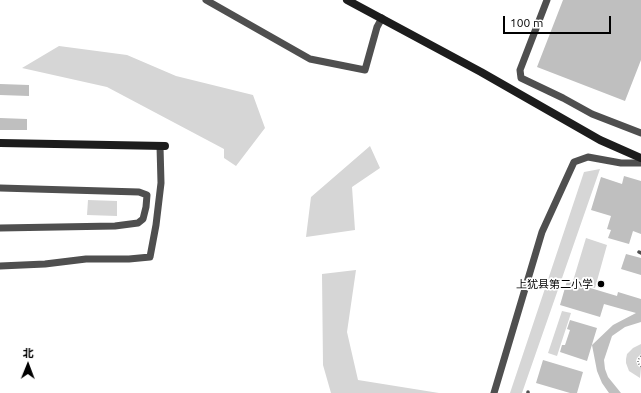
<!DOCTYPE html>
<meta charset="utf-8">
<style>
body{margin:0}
#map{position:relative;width:641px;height:393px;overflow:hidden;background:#fff;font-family:Ubuntu,"Noto Sans SC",sans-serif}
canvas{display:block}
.north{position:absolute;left:8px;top:345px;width:40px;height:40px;-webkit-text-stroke:3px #fff;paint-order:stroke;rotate:1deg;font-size:11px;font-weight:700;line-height:16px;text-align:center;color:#000}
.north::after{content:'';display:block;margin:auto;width:14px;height:18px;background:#000;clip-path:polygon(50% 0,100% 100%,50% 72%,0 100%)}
.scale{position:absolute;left:503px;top:16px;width:108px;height:18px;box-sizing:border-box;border:2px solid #000;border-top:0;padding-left:5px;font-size:12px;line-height:14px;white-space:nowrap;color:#000;-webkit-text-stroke:3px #fff;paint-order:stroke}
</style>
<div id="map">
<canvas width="641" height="393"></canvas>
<div class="north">北</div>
<div class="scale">100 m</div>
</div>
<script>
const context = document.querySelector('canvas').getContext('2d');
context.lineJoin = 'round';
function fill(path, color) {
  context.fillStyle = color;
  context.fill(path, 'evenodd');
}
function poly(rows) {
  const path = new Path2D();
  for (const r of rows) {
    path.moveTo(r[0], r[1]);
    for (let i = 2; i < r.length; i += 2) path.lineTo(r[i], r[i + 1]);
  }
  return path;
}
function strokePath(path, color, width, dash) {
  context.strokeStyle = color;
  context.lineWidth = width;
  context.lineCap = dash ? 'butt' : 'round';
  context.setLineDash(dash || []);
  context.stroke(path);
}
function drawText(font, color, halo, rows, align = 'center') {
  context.font = font + ' Ubuntu,"Noto Sans SC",sans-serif';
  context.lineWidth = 3.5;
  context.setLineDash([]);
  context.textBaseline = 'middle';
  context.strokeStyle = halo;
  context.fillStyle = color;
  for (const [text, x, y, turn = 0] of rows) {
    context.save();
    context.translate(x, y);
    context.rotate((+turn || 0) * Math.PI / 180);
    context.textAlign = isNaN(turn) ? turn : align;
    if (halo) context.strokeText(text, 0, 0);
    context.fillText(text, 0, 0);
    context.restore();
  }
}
const green = poly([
 [59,46,127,55,176,76,253,95,265,128,236,166,224,158,224,149,107,87,22,68],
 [370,146,380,168,352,187,355,230,306,237,311,197],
 [600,169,522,393,510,393,584,172],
 [88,200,117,201,117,216,87,215],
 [586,238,607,245,595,288,573,281],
 [356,270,347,332,358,380,439,393,331,393,323,365,322,274],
 [562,311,571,313,557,356,548,353],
 [641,344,641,354,637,358,636,361,638,366,641,368,640,378,629,371,626,363,626,359,627,354,633,348]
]);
const building = poly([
 [563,0,641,0,641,60,625,101,537,67],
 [0,84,29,85,29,96,0,95],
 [0,118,27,119,27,130,0,130],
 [624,176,641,181,641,234,633,231,629,244,608,238,611,230,607,229,611,216,591,210,601,177,622,184],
 [626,254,641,258,641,275,621,269],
 [567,281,617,296,618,292,641,299,641,322,625,327,612,336,604,360,605,369,608,377,621,393,609,393,602,383,597,371,592,345,613,325,636,313,604,304,600,317,560,305],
 [570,320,597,328,587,361,560,352,562,345,565,345,570,330,567,329],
 [543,360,583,372,577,393,570,393,536,383]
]);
const path = poly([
 [641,356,638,360,638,363,641,367]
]);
const lane = poly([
 [639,252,641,253],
 [528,393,528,392]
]);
const street = poly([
 [206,0,310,59,365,70,377,27,382,18],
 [547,0,520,70,521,78,563,98,592,114,641,133],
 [0,188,139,192,147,195,146,207,143,219,138,223,115,226,0,228],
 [0,266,45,264,86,259,129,259,150,257,156,225,161,183,160,146],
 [494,393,542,232,574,162,588,157,621,163,641,163]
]);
const secondary = poly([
 [347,0,481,72,600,140,641,158],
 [0,143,165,146]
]);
const markers = [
 [601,284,4,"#000"]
];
const poiNames = [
 ["上犹县第二小学",593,284]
];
fill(green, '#d6d6d6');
fill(building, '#bfbfbf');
strokePath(path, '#717171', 1.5, [1, 2]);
strokePath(lane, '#4f4f4f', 3.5);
strokePath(street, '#4f4f4f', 7);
strokePath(secondary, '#1c1c1c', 8);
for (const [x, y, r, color] of markers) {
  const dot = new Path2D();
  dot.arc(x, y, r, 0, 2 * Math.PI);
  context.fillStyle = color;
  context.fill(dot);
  strokePath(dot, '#fff', 1.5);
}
drawText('11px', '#000', '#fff', poiNames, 'right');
</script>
